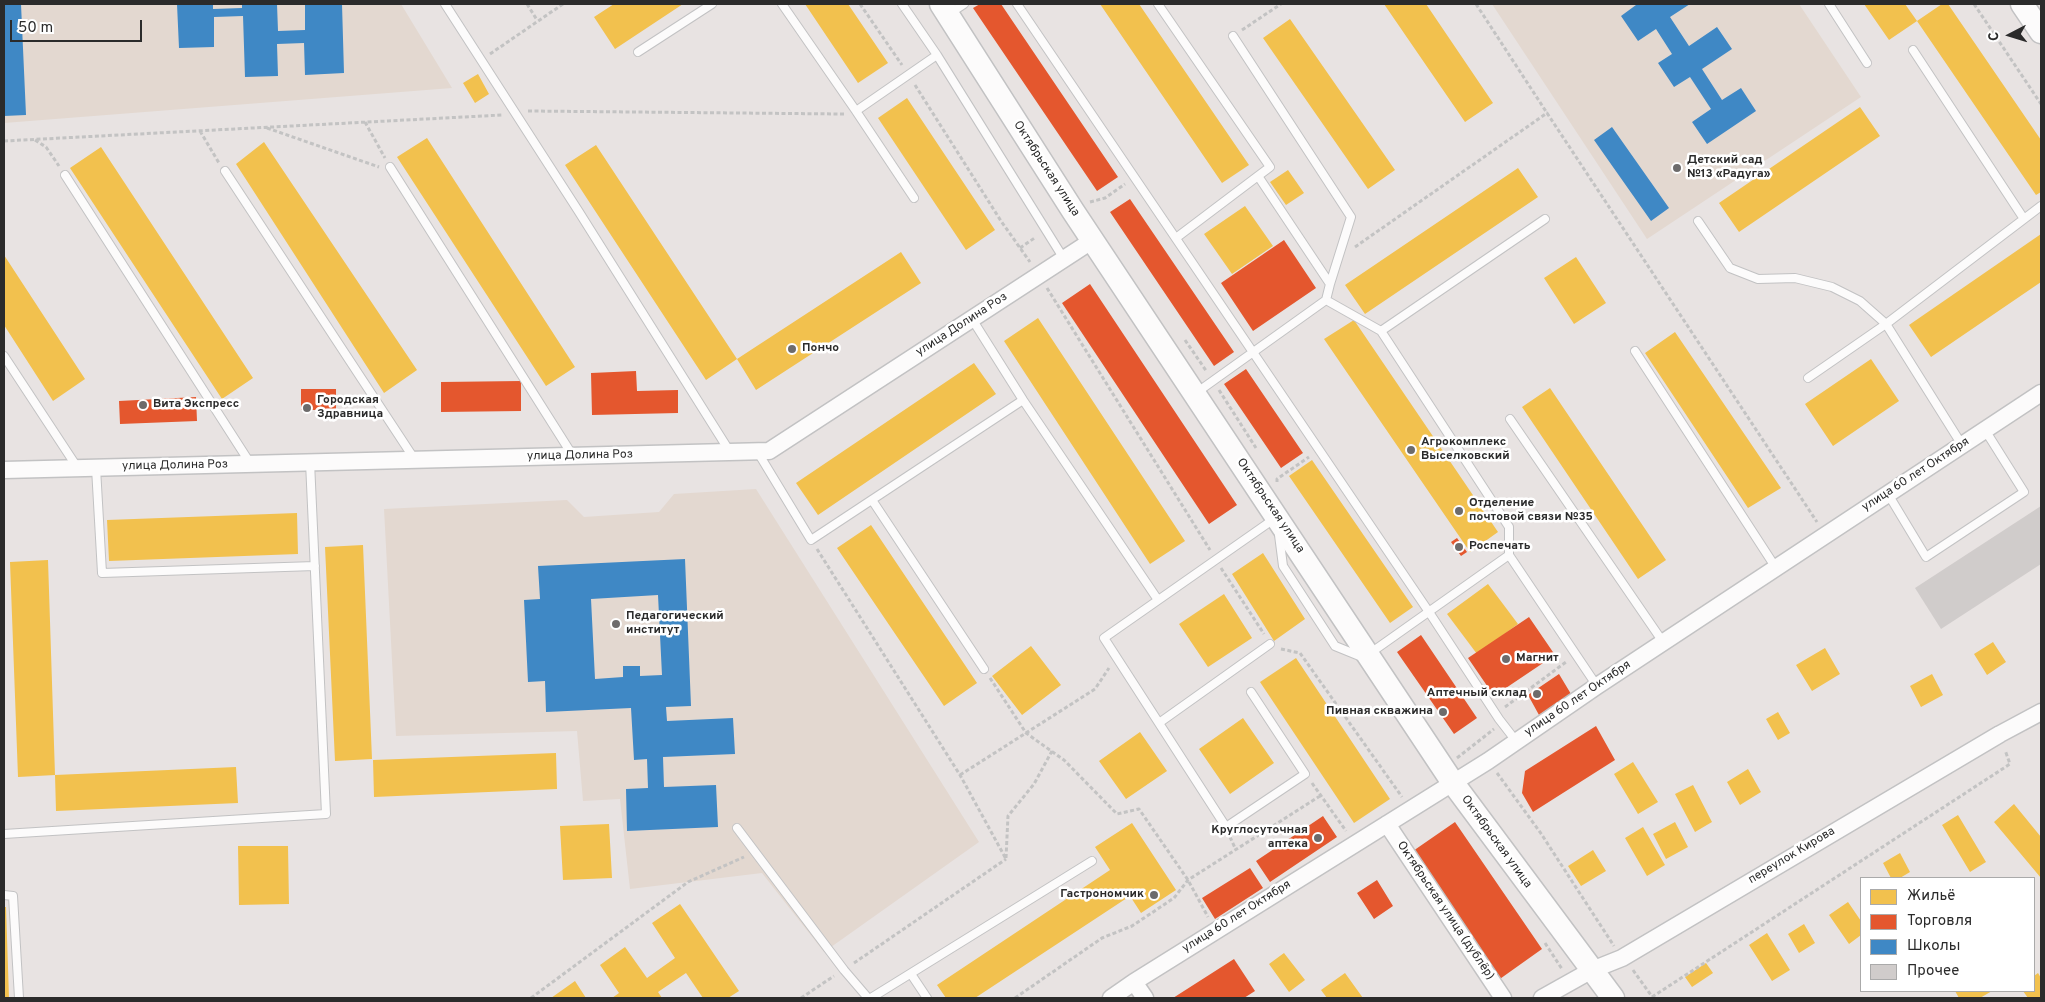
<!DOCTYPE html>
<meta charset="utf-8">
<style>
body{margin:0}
#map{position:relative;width:2045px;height:1002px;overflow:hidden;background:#e8e3e2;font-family:Overpass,sans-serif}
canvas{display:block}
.frame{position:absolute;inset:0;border:5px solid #2b2b2b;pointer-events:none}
.legend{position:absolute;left:1860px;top:877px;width:175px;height:115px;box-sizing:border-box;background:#fff;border:1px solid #aaa;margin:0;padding:6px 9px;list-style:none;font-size:15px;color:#2b2b2b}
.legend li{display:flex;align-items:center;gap:10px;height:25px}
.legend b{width:25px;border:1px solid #aaa}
.north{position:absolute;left:1985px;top:10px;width:50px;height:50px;-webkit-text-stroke:4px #fff;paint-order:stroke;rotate:265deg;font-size:14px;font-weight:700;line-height:20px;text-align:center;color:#2b2b2b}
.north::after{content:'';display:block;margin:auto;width:18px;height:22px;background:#2b2b2b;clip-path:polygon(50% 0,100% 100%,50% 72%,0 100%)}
.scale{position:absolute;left:10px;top:20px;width:132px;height:22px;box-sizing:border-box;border:2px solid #2b2b2b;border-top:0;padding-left:6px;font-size:15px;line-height:18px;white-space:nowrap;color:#2b2b2b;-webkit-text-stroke:4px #fff;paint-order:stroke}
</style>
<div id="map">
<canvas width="2045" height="1002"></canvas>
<div class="frame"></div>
<ul class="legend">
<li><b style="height:14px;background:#f2c14e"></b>Жильё</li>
<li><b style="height:14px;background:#e4572e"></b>Торговля</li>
<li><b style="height:14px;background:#3f88c5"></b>Школы</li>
<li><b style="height:14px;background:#d0cccb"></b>Прочее</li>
</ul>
<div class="north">С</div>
<div class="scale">50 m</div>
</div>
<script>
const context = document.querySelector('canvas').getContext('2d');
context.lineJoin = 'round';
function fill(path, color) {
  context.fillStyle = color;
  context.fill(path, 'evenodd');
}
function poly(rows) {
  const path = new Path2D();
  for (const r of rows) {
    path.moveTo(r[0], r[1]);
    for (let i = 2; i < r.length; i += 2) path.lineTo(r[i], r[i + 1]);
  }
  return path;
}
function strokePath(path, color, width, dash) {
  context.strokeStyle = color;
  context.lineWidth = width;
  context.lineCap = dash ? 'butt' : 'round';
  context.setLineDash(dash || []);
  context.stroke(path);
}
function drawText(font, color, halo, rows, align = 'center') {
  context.font = font + ' Overpass,sans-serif';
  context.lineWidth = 5;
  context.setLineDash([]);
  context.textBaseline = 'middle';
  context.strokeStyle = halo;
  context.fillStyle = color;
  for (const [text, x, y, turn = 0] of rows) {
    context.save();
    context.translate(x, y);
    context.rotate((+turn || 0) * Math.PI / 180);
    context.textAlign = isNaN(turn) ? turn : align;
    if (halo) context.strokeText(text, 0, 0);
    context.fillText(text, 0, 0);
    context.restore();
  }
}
const education = poly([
 [4,4,401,4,452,88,4,123],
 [1492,4,1799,4,1861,97,1647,239],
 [756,489,979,842,824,952,762,873,630,889,620,799,583,801,577,731,396,736,384,509,567,500,584,517,659,512,674,494]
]);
const homes = poly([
 [614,4,683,4,615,49,594,17],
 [805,4,848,4,888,63,858,83],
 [1100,4,1139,4,1249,165,1222,183],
 [1384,4,1426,4,1493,103,1465,122],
 [1864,4,1905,4,1917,21,1889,40],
 [1942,4,1948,4,2041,140,2041,192,2036,195,1917,21],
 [1290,19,1395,170,1368,189,1263,38],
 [478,74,489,94,475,103,463,83],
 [907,98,995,230,966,250,878,118],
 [1860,107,1880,136,1739,232,1719,203],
 [427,138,575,367,546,386,397,157],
 [264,142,417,370,384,393,236,164],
 [596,145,737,359,706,380,565,165],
 [101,147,253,378,222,399,70,168],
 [1518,168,1538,197,1365,314,1345,285],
 [1288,170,1304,193,1286,205,1270,182],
 [1245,206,1273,246,1232,274,1204,234],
 [2041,234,2041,282,1931,357,1909,325],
 [901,252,921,283,756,390,737,359],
 [4,255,85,379,53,401,4,325],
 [1576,257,1606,303,1574,324,1544,278],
 [1038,318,1185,541,1150,564,1004,341],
 [1354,320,1498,532,1470,552,1324,339],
 [1675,332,1781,488,1748,508,1645,353],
 [1871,359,1899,401,1833,446,1805,404],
 [974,363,996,394,818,515,796,483],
 [1550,388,1666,560,1638,579,1522,407],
 [1312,460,1413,607,1390,623,1289,476],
 [297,513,298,554,109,561,107,520],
 [871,525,977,683,944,706,837,548],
 [363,545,372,759,335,761,325,547],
 [1263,553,1305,619,1274,641,1232,574],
 [48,560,55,775,18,777,10,562],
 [1488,584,1518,624,1477,654,1447,614],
 [1224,594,1252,638,1208,667,1179,624],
 [1993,642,2006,662,1987,675,1974,654],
 [1031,646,1061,685,1022,715,992,676],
 [1825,648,1840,674,1812,691,1796,665],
 [1296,658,1390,799,1354,823,1260,682],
 [1932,674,1943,695,1921,707,1910,686],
 [1778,712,1790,733,1778,740,1766,719],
 [1243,718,1274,763,1230,794,1199,749],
 [1140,732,1167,771,1126,799,1099,761],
 [556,753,557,789,374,797,373,760],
 [1633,762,1658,802,1638,814,1614,774],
 [236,767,238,803,56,811,55,775],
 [1748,769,1761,792,1740,805,1727,782],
 [1693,785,1712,822,1695,832,1675,794],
 [2014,804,2041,837,2041,878,1994,822],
 [1958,815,1986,862,1970,872,1942,825],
 [1675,822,1688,847,1666,859,1653,834],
 [1132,823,1176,890,1141,913,1130,896,975,998,946,998,937,985,1110,870,1095,847],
 [609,824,612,878,563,880,560,826],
 [1643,827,1665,865,1647,876,1625,838],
 [238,846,288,846,289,904,239,905],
 [1593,850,1606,871,1581,886,1568,866],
 [1900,853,1910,872,1900,878,1891,878,1883,863],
 [1848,902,1861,921,1861,935,1849,944,1829,915],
 [680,904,739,991,728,998,703,998,686,973,658,992,662,998,612,998,619,993,600,965,625,947,647,978,675,958,652,923],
 [4,907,6,907,9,998,4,998],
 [1804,924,1815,943,1799,953,1788,934],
 [1767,933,1790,970,1772,981,1749,945],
 [1284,953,1305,980,1289,992,1269,964],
 [1706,963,1713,973,1692,987,1685,977],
 [1345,973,1363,998,1327,998,1321,990],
 [2038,973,2041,978,2041,998,2028,998,2023,991,2034,991,2034,976],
 [575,981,586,998,551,998],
 [1955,991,1992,991,1980,998,1959,998]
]);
const shops = poly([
 [980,4,1001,4,1118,177,1097,191,973,8],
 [1130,199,1234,352,1214,366,1110,212],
 [1284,240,1316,288,1253,331,1221,283],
 [1090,284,1237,505,1209,524,1062,303],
 [1246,369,1303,453,1281,468,1224,384],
 [636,371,637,391,678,390,678,413,592,415,591,373],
 [521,381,521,411,441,412,441,382],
 [301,389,336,389,336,410,301,410],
 [196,397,197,421,120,424,119,401],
 [1457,538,1467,552,1461,556,1451,542],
 [1529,617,1555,655,1494,696,1468,658],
 [1421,635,1477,718,1454,734,1397,652],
 [1559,674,1571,694,1539,715,1528,695],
 [1596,726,1615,760,1533,812,1522,793,1525,771],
 [1323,816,1337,837,1270,882,1256,861],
 [1455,822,1542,949,1497,981,1413,851],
 [1250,868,1263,888,1215,919,1202,898],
 [1377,880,1393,906,1374,919,1357,893],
 [1234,959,1255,991,1244,998,1173,998]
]);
const schools = poly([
 [4,4,21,4,26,115,4,116],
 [177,4,213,4,213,9,242,8,242,4,277,4,278,31,305,30,305,4,342,4,344,73,305,75,304,43,277,44,278,76,245,77,243,16,214,17,214,47,179,48],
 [1635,4,1690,4,1670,17,1689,46,1717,27,1732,49,1702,69,1722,100,1741,88,1756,111,1707,144,1692,122,1711,109,1690,77,1674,87,1658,63,1672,54,1656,29,1638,41,1621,16,1636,5],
 [1612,127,1669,208,1651,221,1594,140],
 [685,559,691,706,666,707,667,721,733,718,735,754,663,757,664,787,716,785,718,827,627,831,626,789,648,788,647,759,634,760,631,708,546,712,545,681,528,682,524,600,540,599,538,566],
 [658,595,662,675,640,676,640,666,623,666,623,677,595,679,591,599]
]);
const building = poly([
 [2041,506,2041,564,1941,629,1915,588]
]);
const path = poly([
 [527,4,537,20],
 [860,4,902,65],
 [1476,4,1547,113],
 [1974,4,2041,104],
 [1242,30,1281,4],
 [490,54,563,4],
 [915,85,1001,221,1030,262],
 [528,111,844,114],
 [365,122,385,158],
 [267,128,379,167],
 [200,131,219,163],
 [35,140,46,147,59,166],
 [4,141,502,115],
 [1090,202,1105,198,1125,184],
 [1355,247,1547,113,1817,522],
 [1020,248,1036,237],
 [1047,288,1210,550],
 [1185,340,1207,372],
 [1219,390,1256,448],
 [1277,482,1277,479,1309,457],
 [817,549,960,775,1006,859],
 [1221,568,1264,634],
 [1281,649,1300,653,1402,797],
 [990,678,1026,733,1064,760,1117,814,1139,809,1188,880,1208,917],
 [1505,707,1566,662],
 [1457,758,1494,729],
 [1497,773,1540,832,1614,946],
 [960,775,1095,689,1109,668],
 [1312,783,1346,831],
 [1230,837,1236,850],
 [1006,858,1008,816,1034,784,1052,751],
 [1545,943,1562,969],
 [854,963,1006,859],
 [1633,970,1653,998],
 [1652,997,2010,764,2005,750],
 [531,998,688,882,744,857],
 [801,998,834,976],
 [1015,998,1102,938,1132,926,1174,898,1188,880,1320,796]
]);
const lane = poly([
 [445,4,579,212,730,452],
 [782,4,856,111],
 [902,4,937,55,1064,259],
 [1017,4,1429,612,1499,719,1516,741],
 [1158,4,1270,167,1258,176,1330,284,1326,300,1196,393],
 [1829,4,1867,63],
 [949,14,964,4],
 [1233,36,1351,217,1330,284],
 [1913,50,2024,219],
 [638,52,712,4],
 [390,167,573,456],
 [225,171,415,460],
 [65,175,250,463],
 [914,198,856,111,937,55],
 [1698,221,1730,268,1758,279,1795,278,1832,287,1860,301,1886,324,1962,445],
 [1176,238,1258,176],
 [1326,300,1381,331],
 [972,319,1023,400,1158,600],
 [1635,351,1776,568],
 [4,356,77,467],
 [1808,378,1886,324,2041,206],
 [1510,419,1663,642],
 [757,451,811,540,1023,400],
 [96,468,102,573,315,566],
 [1888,494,1926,557,2024,492,1985,430],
 [872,500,984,669],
 [1279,535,1283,566,1335,646,1362,657],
 [1509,555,1509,527,1381,331,1545,219],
 [1369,654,1509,555,1597,686],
 [1251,692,1305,774,1226,827,1104,638,1274,519],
 [1159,723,1270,644],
 [737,828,844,970,868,998],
 [4,834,326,814,310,462],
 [4,895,13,896,19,998],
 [911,974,927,998],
 [871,998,1092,861]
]);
const street = poly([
 [4,470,769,451,1093,240],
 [1387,824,1503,998],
 [1134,982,1145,998],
 [1111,998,1134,982,1488,761,1597,686,2041,393],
 [1542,998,1592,970,1622,958,2000,734,2041,712]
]);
const secondary = poly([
 [941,4,1073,211,1453,783,1613,998],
 [2022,4,2041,32]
]);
const markers = [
 [1677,168,5,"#6d6b6b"],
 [792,349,5,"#6d6b6b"],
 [143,405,5,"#6d6b6b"],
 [307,408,5,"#6d6b6b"],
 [1411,450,5,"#6d6b6b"],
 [1459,511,5,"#6d6b6b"],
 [1459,547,5,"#6d6b6b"],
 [616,624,5,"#6d6b6b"],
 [1506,659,5,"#6d6b6b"],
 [1537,694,5,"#6d6b6b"],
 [1443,712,5,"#6d6b6b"],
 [1318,838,5,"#6d6b6b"],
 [1154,895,5,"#6d6b6b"]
];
const poiNames = [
 ["Детский сад",1687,161],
 ["№13 «Радуга»",1687,175],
 ["Пончо",802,349],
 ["Городская",317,401],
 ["Здравница",317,415],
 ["Вита Экспресс",153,405],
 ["Агрокомплекс",1421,443],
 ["Выселковский",1421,457],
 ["Отделение",1469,504],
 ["почтовой связи №35",1469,518],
 ["Роспечать",1469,547],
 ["Педагогический",626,617],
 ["институт",626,631],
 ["Магнит",1516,659],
 ["Аптечный склад",1527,694,"right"],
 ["Пивная скважина",1433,712,"right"],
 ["Круглосуточная",1308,831,"right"],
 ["аптека",1308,845,"right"],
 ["Гастрономчик",1144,895,"right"]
];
const streetNames = [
 ["Октябрьская улица",1046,169,57],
 ["улица Долина Роз",962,325,-33],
 ["улица Долина Роз",580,456,-1],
 ["улица Долина Роз",175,466,-1],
 ["улица 60 лет Октября",1916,475,-33],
 ["Октябрьская улица",1270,506,56],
 ["улица 60 лет Октября",1578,699,-34],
 ["Октябрьская улица",1496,842,54],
 ["переулок Кирова",1792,856,-31],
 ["Октябрьская улица (дублёр)",1445,911,56],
 ["улица 60 лет Октября",1237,917,-32]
];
fill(education, '#e3d8d0');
fill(homes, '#f2c14e');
fill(shops, '#e4572e');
fill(schools, '#3f88c5');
fill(building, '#d0cccb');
strokePath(lane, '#c2c2c3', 10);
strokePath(street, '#c2c2c3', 19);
strokePath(secondary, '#c2c2c3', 25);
strokePath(path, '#c3c3c3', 3, [4, 2.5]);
strokePath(lane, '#fcfbfb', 8);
strokePath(street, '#fcfbfb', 16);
strokePath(secondary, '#fcfbfb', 22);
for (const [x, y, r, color] of markers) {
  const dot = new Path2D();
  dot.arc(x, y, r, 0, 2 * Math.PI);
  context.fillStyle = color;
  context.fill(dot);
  strokePath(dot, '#fff', 2);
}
drawText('bold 12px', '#2b2b2b', '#fff', poiNames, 'left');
drawText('12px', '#2b2b2b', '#fff', streetNames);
</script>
